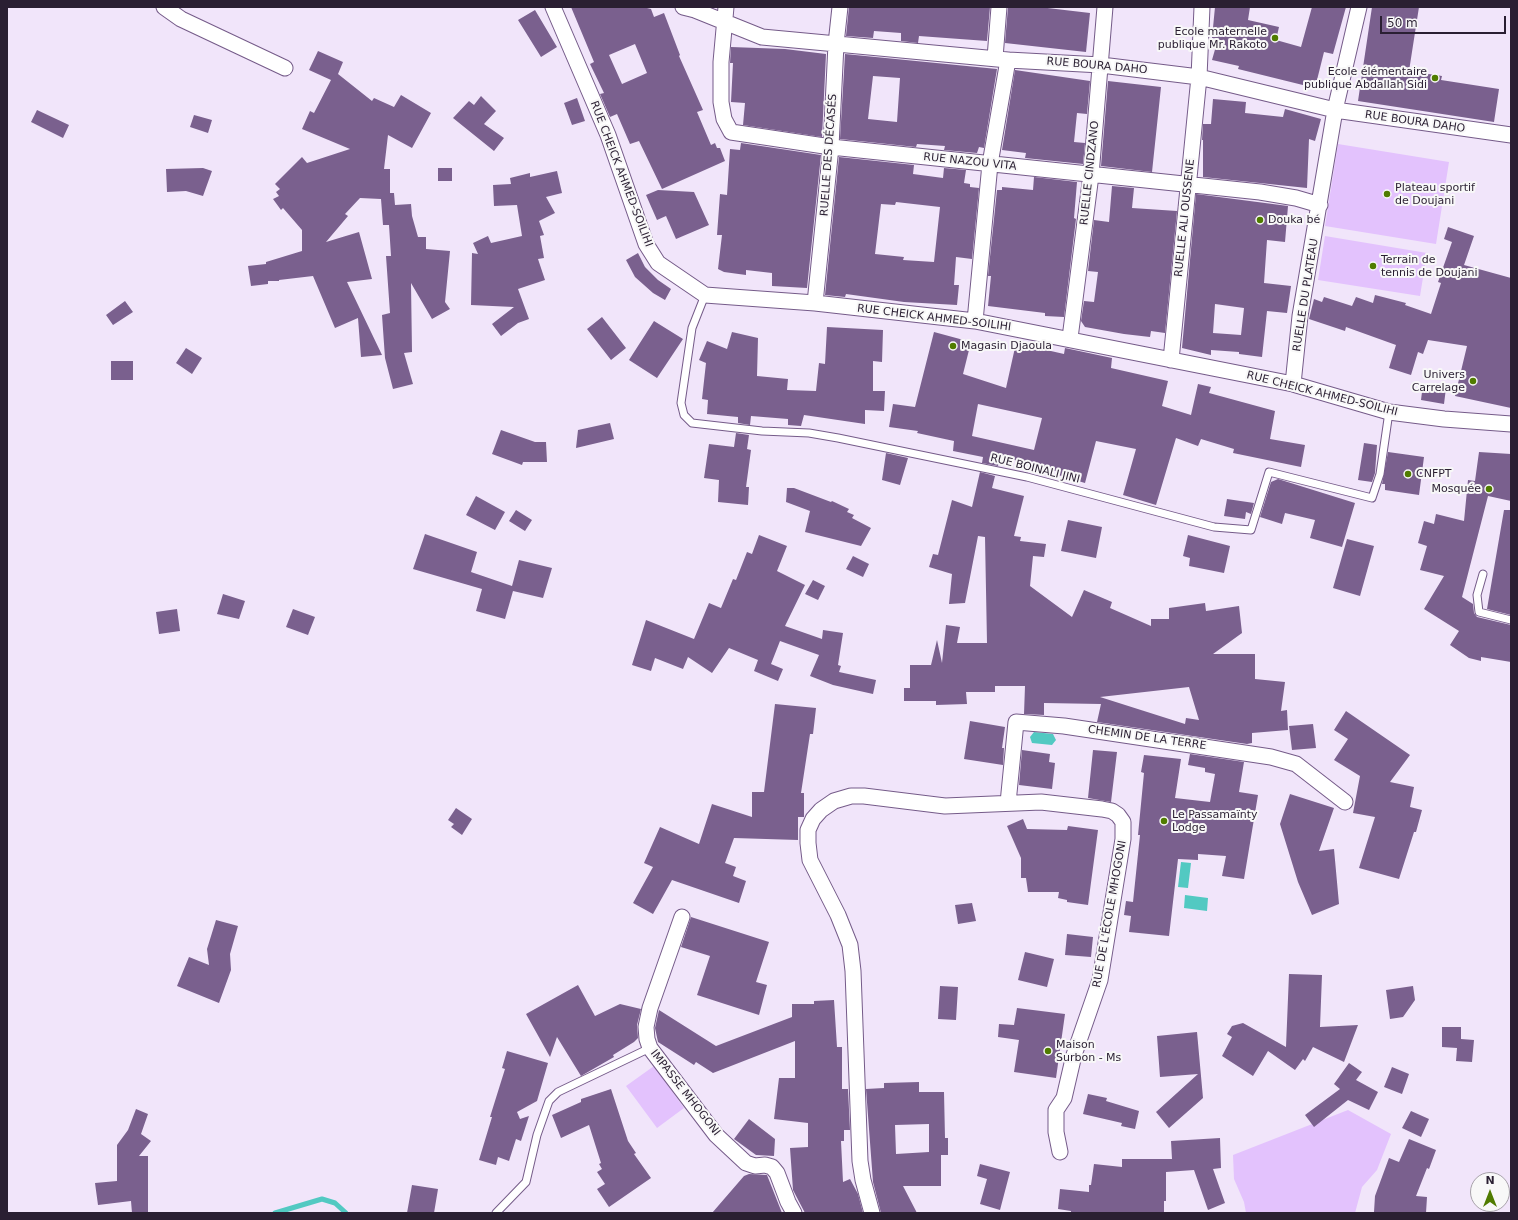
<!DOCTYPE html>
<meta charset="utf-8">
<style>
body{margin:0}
#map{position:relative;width:1518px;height:1220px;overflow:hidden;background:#f1e5fa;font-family:"DejaVu Sans",sans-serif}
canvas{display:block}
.frame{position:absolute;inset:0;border:8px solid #2a1f32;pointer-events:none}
.north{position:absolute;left:1470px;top:1172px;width:40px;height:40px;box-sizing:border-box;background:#f8f8f8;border:1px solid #a6a1a9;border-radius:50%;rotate:0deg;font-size:11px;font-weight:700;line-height:16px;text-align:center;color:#2a1f32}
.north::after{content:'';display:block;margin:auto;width:14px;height:18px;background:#507c00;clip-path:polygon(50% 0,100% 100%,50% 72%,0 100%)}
.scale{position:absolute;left:1380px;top:16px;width:126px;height:18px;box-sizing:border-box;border:2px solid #2a1f32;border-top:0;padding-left:5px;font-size:12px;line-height:14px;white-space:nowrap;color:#2a1f32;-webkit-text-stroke:3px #f8f8f8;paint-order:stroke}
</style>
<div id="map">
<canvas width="1518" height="1220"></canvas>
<div class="frame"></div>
<div class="north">N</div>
<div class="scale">50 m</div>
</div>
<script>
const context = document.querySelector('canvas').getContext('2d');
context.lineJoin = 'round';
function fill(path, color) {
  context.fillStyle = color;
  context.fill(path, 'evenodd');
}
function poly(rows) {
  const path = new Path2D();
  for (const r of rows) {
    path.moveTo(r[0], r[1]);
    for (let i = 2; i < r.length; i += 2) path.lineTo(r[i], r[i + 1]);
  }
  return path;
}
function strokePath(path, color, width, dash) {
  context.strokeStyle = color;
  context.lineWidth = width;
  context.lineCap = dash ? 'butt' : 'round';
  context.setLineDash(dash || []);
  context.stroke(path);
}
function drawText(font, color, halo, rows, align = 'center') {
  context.font = font + ' "DejaVu Sans",sans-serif';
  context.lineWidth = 4;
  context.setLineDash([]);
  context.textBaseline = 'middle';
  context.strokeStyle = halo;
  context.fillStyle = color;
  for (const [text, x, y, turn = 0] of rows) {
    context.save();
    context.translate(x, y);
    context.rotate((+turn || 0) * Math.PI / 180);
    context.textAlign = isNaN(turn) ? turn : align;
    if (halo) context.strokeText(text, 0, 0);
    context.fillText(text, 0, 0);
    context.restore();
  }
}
const green = poly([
 [1338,144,1449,162,1436,244,1325,226],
 [1325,236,1427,253,1420,296,1318,280],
 [654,1066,684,1108,657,1128,626,1086],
 [1348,1110,1391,1134,1377,1170,1362,1187,1355,1213,1246,1213,1244,1202,1234,1179,1233,1155]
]);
const water = poly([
 [1034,732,1053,734,1056,740,1052,745,1032,743,1030,737],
 [1181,862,1191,863,1188,888,1178,887],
 [1185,895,1208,898,1207,911,1184,908]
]);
const stream = poly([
 [275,1213,322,1199,335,1203,346,1213]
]);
const building = poly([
 [571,7,643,7,651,9,654,17,664,13,680,55,679,56,703,110,697,112,711,145,715,143,717,148,720,148,725,161,662,189,639,141,630,144,617,114,610,117,600,94,604,93,590,64,594,62],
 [635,44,647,73,622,84,609,55],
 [849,7,990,7,987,41,919,36,918,43,901,41,901,33,874,31,873,38,846,36],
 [1008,7,1039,7,1090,13,1086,52,1005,43],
 [1215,7,1250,7,1248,20,1279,27,1276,40,1301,47,1312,7,1346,7,1333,54,1324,52,1315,88,1238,69,1239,66,1212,60,1218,39,1212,38],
 [1372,7,1419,7,1409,71,1442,76,1441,80,1499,89,1494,122,1358,101],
 [535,10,557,47,541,57,518,20],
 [731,47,785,49,826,54,822,137,743,125,745,103,731,102,733,63,730,63],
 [318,51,343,62,338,74,372,101,374,98,394,107,401,95,431,113,412,148,388,135,384,169,390,169,390,193,394,193,395,205,411,204,412,216,418,237,426,237,426,249,450,251,445,302,450,309,432,319,411,283,412,352,404,353,413,384,393,389,385,358,382,315,390,313,386,256,391,256,389,225,383,225,381,199,360,198,345,214,348,216,326,242,359,232,372,279,347,282,382,355,361,357,358,318,335,328,313,276,279,280,279,281,268,281,268,284,251,286,248,266,266,264,266,262,302,251,302,230,283,208,281,210,273,199,279,196,276,192,280,189,275,184,302,157,307,163,350,149,302,129,310,111,314,113,331,80,309,70],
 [845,54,997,69,984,148,979,147,977,153,944,150,945,146,917,144,916,147,840,139],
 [873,76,900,78,897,122,868,119],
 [1015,70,1090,81,1087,114,1077,113,1074,142,1085,143,1083,164,1025,158,1026,153,1002,150],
 [1108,81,1161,87,1152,172,1101,166],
 [481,96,496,111,484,124,504,138,494,151,453,118,469,101,474,105],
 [577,98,585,121,572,125,564,103],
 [1213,99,1246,102,1245,113,1283,117,1285,109,1321,119,1315,141,1309,139,1307,188,1203,177,1203,140,1202,140,1203,124,1211,124],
 [37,110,69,125,63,138,31,122],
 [194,115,212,120,208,133,190,127],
 [741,143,821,155,807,288,772,286,772,273,746,270,746,275,724,272,718,269,722,235,717,235,720,194,727,195,730,149,740,150],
 [839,157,914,165,913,174,943,178,944,168,966,170,964,183,970,184,970,187,979,188,972,259,956,257,954,285,959,285,957,305,904,302,846,294,845,297,825,295],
 [896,202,940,207,934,262,903,260,904,257,875,254,881,204,895,205],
 [203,168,212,171,203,196,186,191,167,192,166,169],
 [438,168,452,168,452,181,438,181],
 [557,171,562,193,546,197,555,213,539,221,544,235,540,236,544,258,538,259,545,280,518,289,529,319,518,323,501,336,492,324,514,307,471,305,472,253,478,254,473,243,488,236,491,243,522,236,517,205,494,206,493,185,511,184,510,178,530,173,530,177],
 [1034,177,1077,182,1074,218,1076,219,1064,317,1045,316,1045,313,988,306,991,276,988,276,997,190,1002,190,1002,187,1033,190],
 [1112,186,1134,188,1132,208,1177,211,1165,333,1151,331,1150,337,1124,334,1085,327,1081,321,1084,301,1094,302,1098,272,1088,271,1094,220,1109,222],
 [658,190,694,192,709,225,676,239,666,216,657,220,646,195],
 [1196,194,1288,206,1285,242,1267,240,1264,283,1291,286,1287,313,1267,311,1262,357,1239,354,1239,352,1211,350,1211,355,1182,348],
 [1215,304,1244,308,1241,335,1213,333],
 [1448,227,1474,236,1464,265,1511,278,1511,408,1455,396,1467,346,1428,340,1423,354,1418,352,1411,375,1389,368,1396,345,1346,327,1345,331,1309,319,1314,299,1322,302,1324,297,1352,306,1356,297,1373,303,1375,295,1406,303,1405,305,1431,314,1441,283,1438,282,1452,242,1444,239],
 [638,253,645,267,658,280,671,289,665,300,653,293,635,277,626,260],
 [125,301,133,312,113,325,106,315],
 [602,317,626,348,611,360,587,329],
 [654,321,683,339,657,378,629,360],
 [827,327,883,330,882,362,873,361,873,391,885,391,884,411,865,410,865,424,804,415,801,426,788,425,788,419,751,416,750,425,738,423,738,417,707,414,708,400,702,399,706,363,699,360,707,341,727,349,732,332,758,338,757,376,788,379,787,390,816,391,819,363,825,364],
 [934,332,971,342,963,374,1006,388,1016,343,1064,354,1065,348,1112,358,1111,368,1168,381,1162,406,1191,415,1198,384,1211,387,1209,393,1275,411,1270,439,1305,445,1301,467,1233,453,1234,449,1201,439,1198,446,1176,438,1156,505,1123,495,1136,449,1096,441,1085,483,1058,475,1059,472,1007,458,1000,457,998,466,982,463,983,457,953,451,954,441,917,433,918,431,889,427,893,404,915,407],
 [978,404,1042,418,1034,450,972,436],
 [186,348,202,358,192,374,176,363],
 [111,361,133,361,133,380,111,380],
 [1423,384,1446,388,1444,404,1421,400],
 [610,423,614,439,576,448,578,430],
 [501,430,535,442,546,442,547,462,523,462,522,465,492,454],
 [736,433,749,435,747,449,751,450,746,487,749,487,748,505,718,502,719,480,704,478,709,444,734,447],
 [1364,443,1377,445,1375,473,1372,482,1358,480],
 [1388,452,1424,457,1419,495,1385,490,1385,484,1382,484],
 [1479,452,1511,454,1511,501,1488,496,1462,597,1473,604,1474,613,1477,617,1511,625,1511,662,1481,657,1481,661,1469,658,1450,645,1459,631,1424,609,1444,576,1420,570,1427,546,1418,543,1424,521,1434,524,1436,514,1464,521,1468,480,1475,481],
 [886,453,908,458,900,485,882,480],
 [980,472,995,476,992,488,1024,496,1014,536,1021,537,1020,541,1046,544,1044,557,1033,556,1030,586,1072,617,1084,590,1112,602,1110,608,1151,626,1151,619,1169,619,1169,608,1205,603,1206,611,1239,606,1242,633,1213,654,1255,654,1255,679,1285,682,1281,711,1287,710,1288,730,1252,733,1252,743,1247,744,1097,722,1101,704,1044,703,1044,715,1024,714,1025,686,995,686,995,692,966,692,967,704,936,705,936,701,904,701,904,688,910,688,910,665,931,665,937,640,942,663,946,625,960,627,957,643,987,643,985,537,978,536,965,603,949,604,952,574,929,567,933,554,938,555,952,500,972,507],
 [1189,687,1199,720,1186,718,1185,724,1100,697],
 [1278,479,1355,503,1342,547,1310,538,1315,520,1285,513,1282,524,1260,517,1271,482],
 [787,488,794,488,831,502,832,501,849,509,847,512,854,515,852,518,871,528,861,546,805,532,810,511,786,502],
 [476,496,505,512,495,530,466,515],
 [1227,499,1254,503,1251,514,1246,512,1245,519,1224,516],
 [516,510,532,520,525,531,509,521],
 [1504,510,1511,510,1511,615,1487,609],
 [1068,520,1102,527,1096,558,1061,551],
 [425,534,477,552,471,572,512,586,519,560,552,568,543,598,513,591,505,619,476,611,482,589,413,569],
 [759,535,787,546,777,571,805,585,785,626,822,639,823,630,843,633,838,665,841,666,839,672,876,680,873,694,833,685,810,676,819,655,780,641,771,664,783,669,778,681,754,671,758,660,729,648,712,673,688,657,683,669,655,658,651,671,632,665,646,620,694,639,709,603,721,608,733,579,736,580,747,552,752,554],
 [1188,535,1230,546,1224,573,1189,566,1190,558,1183,556],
 [1347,539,1374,546,1360,596,1333,588],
 [853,556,869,564,863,577,846,569],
 [813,580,825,586,818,600,805,594],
 [223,594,245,601,239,619,217,614],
 [177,609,180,631,159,634,156,612],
 [293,609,315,617,308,635,286,627],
 [775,704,816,708,813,734,810,734,801,793,804,793,804,817,798,817,798,840,734,838,725,863,736,867,733,876,746,881,739,903,672,880,653,914,633,903,653,867,644,863,660,827,699,844,712,804,752,817,752,792,764,792],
 [1346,711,1410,755,1390,782,1414,787,1410,807,1422,810,1416,832,1414,832,1399,879,1359,868,1375,817,1353,813,1360,776,1334,760,1348,739,1334,730],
 [970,721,1005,727,1002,748,1004,748,1003,765,964,759],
 [1313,724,1316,748,1292,750,1289,726],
 [1022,750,1050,754,1049,762,1055,763,1052,789,1019,785],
 [1093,750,1117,752,1111,802,1088,798],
 [1190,754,1244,762,1239,792,1258,795,1244,879,1222,876,1226,856,1198,854,1198,860,1178,859,1169,936,1129,932,1131,916,1124,915,1126,901,1133,902,1140,835,1138,835,1144,773,1141,772,1144,755,1181,759,1175,798,1210,802,1215,774,1205,772,1205,768,1188,765],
 [1290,794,1334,808,1319,851,1334,849,1339,904,1312,915,1298,882,1280,824],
 [456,808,472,819,462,835,451,827,454,824,448,820],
 [1023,819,1027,829,1067,830,1068,826,1098,830,1088,905,1067,902,1067,900,1058,898,1059,892,1028,892,1026,878,1021,878,1021,858,1007,826],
 [972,903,976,921,958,924,955,905],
 [691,917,769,942,756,982,767,985,759,1015,697,995,710,956,681,947],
 [216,920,238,926,230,954,231,970,219,1003,177,986,189,957,209,965,207,949],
 [1067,934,1093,937,1091,957,1065,955],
 [1025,952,1054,959,1047,987,1018,980],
 [1289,974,1322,975,1320,1027,1358,1025,1344,1062,1313,1047,1305,1061,1303,1059,1295,1070,1268,1051,1253,1076,1222,1056,1232,1037,1227,1034,1232,1026,1243,1023,1286,1047],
 [578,985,595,1016,620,1004,641,1009,637,1025,638,1038,634,1042,613,1055,614,1057,581,1076,557,1037,550,1057,526,1014],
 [940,986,958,987,956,1020,938,1019],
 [1413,986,1415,1000,1403,1017,1390,1019,1386,990],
 [834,1000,837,1047,842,1047,842,1089,848,1089,850,1130,844,1130,844,1141,841,1141,843,1182,850,1179,858,1194,863,1213,805,1213,793,1190,790,1148,808,1147,808,1123,774,1119,779,1078,795,1078,795,1041,713,1073,696,1062,694,1065,658,1042,655,1028,659,1010,716,1046,792,1017,792,1004,814,1004,814,1001],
 [1017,1008,1065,1014,1056,1078,1014,1072,1019,1040,998,1037,999,1024,1014,1025],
 [1442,1027,1461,1027,1461,1039,1474,1040,1472,1062,1456,1061,1457,1048,1442,1047],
 [1197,1032,1203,1098,1169,1128,1156,1112,1198,1074,1160,1077,1157,1036],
 [507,1051,548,1063,537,1101,517,1112,520,1119,529,1116,521,1141,516,1139,509,1161,498,1157,496,1165,479,1160,492,1117,490,1117,505,1069,502,1068],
 [1349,1063,1362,1072,1356,1080,1378,1092,1369,1110,1348,1100,1314,1127,1305,1115,1340,1089,1334,1084],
 [1392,1067,1409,1074,1402,1094,1384,1087],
 [919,1082,919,1092,944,1092,945,1138,948,1138,948,1155,941,1155,941,1186,903,1186,917,1213,881,1213,873,1182,866,1089,884,1088,884,1083],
 [929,1124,929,1152,896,1154,895,1125],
 [611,1089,628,1141,636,1153,634,1154,651,1178,609,1207,597,1189,605,1184,597,1172,602,1169,599,1164,601,1163,589,1125,561,1138,552,1115,581,1102,581,1099],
 [1088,1094,1107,1098,1106,1101,1139,1111,1135,1129,1121,1126,1122,1123,1083,1114],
 [136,1109,148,1114,141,1134,151,1141,139,1156,148,1156,148,1213,132,1213,131,1201,98,1205,95,1183,117,1181,117,1145,128,1130],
 [1411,1111,1429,1119,1421,1137,1402,1128],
 [749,1119,775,1139,774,1156,756,1155,734,1139],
 [1220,1138,1221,1168,1213,1169,1225,1203,1208,1210,1194,1170,1166,1172,1166,1201,1164,1201,1164,1213,1071,1213,1071,1211,1058,1209,1060,1189,1089,1192,1089,1185,1091,1185,1094,1164,1122,1167,1122,1159,1172,1159,1171,1141],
 [1409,1139,1436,1150,1429,1169,1427,1168,1416,1196,1427,1197,1426,1213,1374,1212,1375,1196,1389,1158,1399,1162],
 [980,1164,1010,1172,1000,1210,980,1204,987,1179,977,1176],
 [749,1174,767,1175,782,1213,712,1213,744,1176],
 [412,1185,438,1189,434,1213,407,1213]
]);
const lane = poly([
 [705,295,692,328,681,403,684,415,692,423,762,431,809,433,838,438,1027,477,1214,527,1251,530,1269,472,1372,498,1380,474,1389,412],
 [1483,574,1477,595,1479,612,1511,620],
 [496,1213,526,1182,537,1135,549,1101,558,1092,650,1048]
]);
const street = poly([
 [164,7,181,19,285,68],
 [553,7,608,135,646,244,658,263,705,295,815,303,975,321,1293,384,1389,412,1444,419,1511,424],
 [683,7,695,10,762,37,1008,60,1101,65,1199,77,1335,110,1511,135],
 [726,7,721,62,721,102,724,119,731,132,831,147,1260,192,1296,198,1320,205],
 [995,58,999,7],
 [815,303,831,147,836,44,840,7],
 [975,321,990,164,1008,60],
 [1070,338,1091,175,1105,7],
 [1171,360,1199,77,1202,7],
 [1293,384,1300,316,1335,110,1359,7],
 [1008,803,1016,722,1064,726,1271,757,1296,764,1345,802],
 [682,917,650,1008,646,1027,647,1039,650,1048,716,1135,746,1163,755,1166,765,1165,772,1167,777,1173,788,1202,794,1213],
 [872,1213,863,1180,860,1161,853,971,850,945,838,915,810,860,808,843,808,830,813,819,821,810,834,801,851,796,864,796,945,806,1041,802,1102,809,1112,811,1118,815,1123,822,1123,839,1100,980,1074,1055,1064,1098,1056,1110,1056,1132,1060,1152]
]);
const markers = [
 [1275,38,4,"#507c00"],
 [1435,78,4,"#507c00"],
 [1387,194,4,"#507c00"],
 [1260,220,4,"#507c00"],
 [1373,266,4,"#507c00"],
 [953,346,4,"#507c00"],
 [1473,381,4,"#507c00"],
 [1408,474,4,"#507c00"],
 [1489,489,4,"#507c00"],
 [1164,821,4,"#507c00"],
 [1048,1051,4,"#507c00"]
];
const poiNames = [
 ["Ecole maternelle",1267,32,"right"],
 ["publique Mr. Rakoto",1267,45,"right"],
 ["Ecole élémentaire",1427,72,"right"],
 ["publique Abdallah Sidi",1427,85,"right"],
 ["Plateau sportif",1395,188],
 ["de Doujani",1395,201],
 ["Douka bé",1268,220],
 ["Terrain de",1381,260],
 ["tennis de Doujani",1381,273],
 ["Magasin Djaoula",961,346],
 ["Univers",1465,375,"right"],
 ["Carrelage",1465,388,"right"],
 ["CNFPT",1416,474],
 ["Mosquée",1481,489,"right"],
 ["Le Passamaïnty",1172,815],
 ["Lodge",1172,828],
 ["Maison",1056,1045],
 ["Surbon - Ms",1056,1058]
];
const streetNames = [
 ["RUE BOURA DAHO",1097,66,5],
 ["RUE BOURA DAHO",1415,122,8],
 ["RUELLE DES DÉCASÉS",829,155,-86],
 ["RUE NAZOU VITA",970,162,6],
 ["RUELLE CINDZANO",1090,173,-84],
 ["RUE CHEICK AHMED-SOILIHI",621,174,69],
 ["RUELLE ALI OUSSENE",1185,218,-84],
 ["RUELLE DU PLATEAU",1306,295,-81],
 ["RUE CHEICK AHMED-SOILIHI",934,318,7],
 ["RUE CHEICK AHMED-SOILIHI",1322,394,14],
 ["RUE BOINALI JINI",1035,469,14],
 ["CHEMIN DE LA TERRE",1147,738,8],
 ["RUE DE L'ÉCOLE MHOGONI",1110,914,-80],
 ["IMPASSE MHOGONI",685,1093,52]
];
fill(green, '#e3c2fd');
fill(water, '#52c9c2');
strokePath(stream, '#52c9c2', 5);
fill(building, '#7a608e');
strokePath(lane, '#755b89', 9);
strokePath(street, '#755b89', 17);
strokePath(lane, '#fff', 7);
strokePath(street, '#fff', 15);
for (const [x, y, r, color] of markers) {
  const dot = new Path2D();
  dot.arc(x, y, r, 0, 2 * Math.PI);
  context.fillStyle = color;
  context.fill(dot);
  strokePath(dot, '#f8f8f8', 1.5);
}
drawText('11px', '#2a1f32', '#f8f8f8', poiNames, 'left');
drawText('11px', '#2a1f32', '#f8f8f8', streetNames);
</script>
